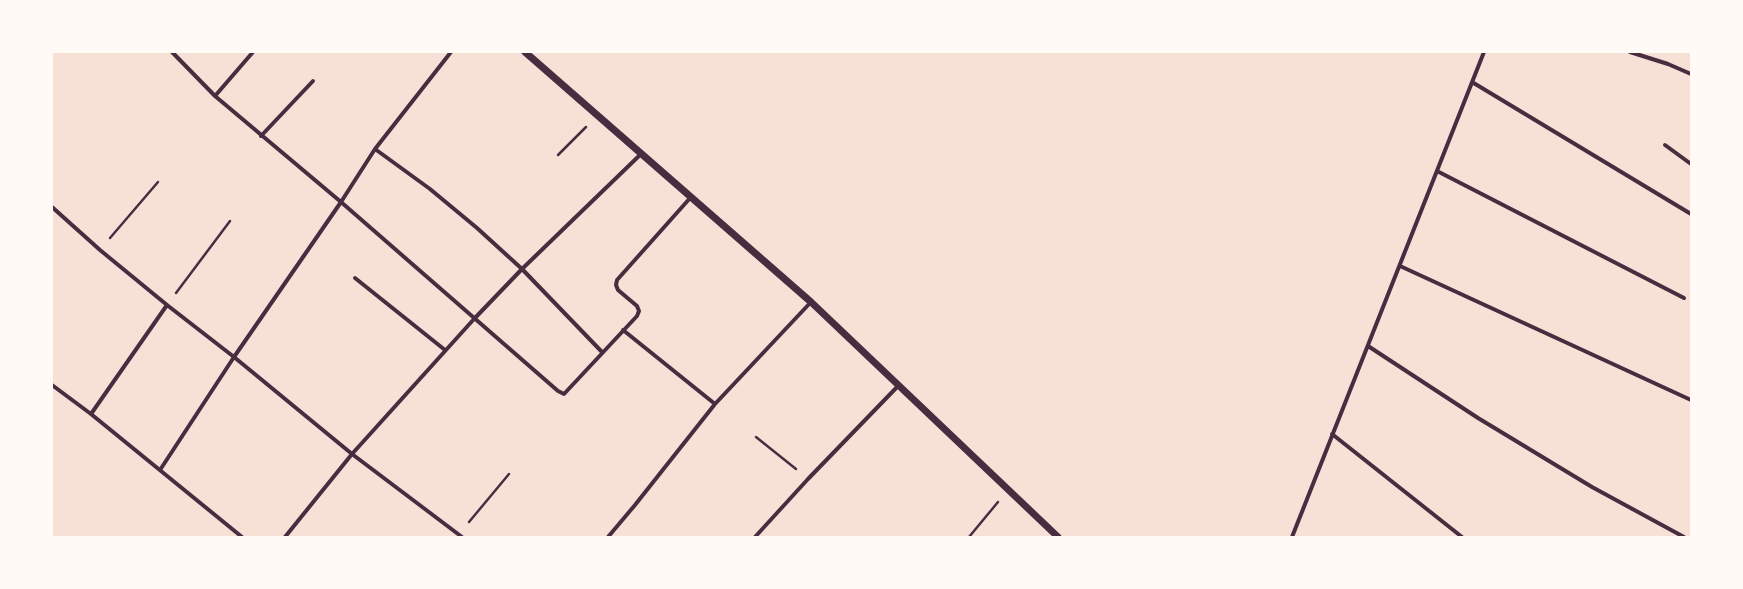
<!DOCTYPE html>
<style>
body{margin:0}
#map{position:relative;width:1743px;height:589px;overflow:hidden;background:#f7e1d7;font-family:"Exo 2",sans-serif}
canvas{display:block}
.frame{position:absolute;inset:0;border:53px solid #fffaf5;pointer-events:none}
</style>
<div id="map">
<canvas width="1743" height="589"></canvas>
<div class="frame"></div>
</div>
<script>
const context = document.querySelector('canvas').getContext('2d');
context.lineJoin = 'round';
function poly(rows) {
  const path = new Path2D();
  for (const r of rows) {
    path.moveTo(r[0], r[1]);
    for (let i = 2; i < r.length; i += 2) path.lineTo(r[i], r[i + 1]);
  }
  return path;
}
function strokePath(path, color, width, dash) {
  context.strokeStyle = color;
  context.lineWidth = width;
  context.lineCap = dash ? 'butt' : 'round';
  context.setLineDash(dash || []);
  context.stroke(path);
}
const path = poly([
 [558,155,586,127],
 [110,238,158,182],
 [176,293,230,221],
 [756,437,796,469],
 [469,522,509,474],
 [969,537,998,502]
]);
const minor = poly([
 [172,52,215,96,341,202,558,391,564,394,637,316,639,311,637,306,618,290,616,285,617,280,691,197],
 [1630,52,1668,64,1691,74],
 [1472,82,1691,214],
 [215,96,253,52],
 [261,136,313,81],
 [1665,145,1691,164],
 [375,149,430,189,477,228,522,269,602,352],
 [1437,171,1684,298],
 [52,207,100,250,167,305,234,357,352,454,462,537],
 [1400,266,1691,400],
 [355,278,445,350],
 [623,330,715,404],
 [1368,346,1478,418,1592,487,1684,537],
 [52,385,91,414,242,537],
 [91,414,167,305],
 [1332,434,1462,537],
 [160,470,234,357,341,202,375,149,451,52],
 [285,537,352,454,474,319,522,269,641,154],
 [608,537,635,505,715,404,811,302],
 [755,537,808,479,899,385],
 [1292,537,1484,52]
]);
const tertiary = poly([
 [525,52,811,302,1058,537]
]);
strokePath(path, '#4a2c40', 2.5);
strokePath(minor, '#4a2c40', 4);
strokePath(tertiary, '#4a2c40', 7);
</script>
